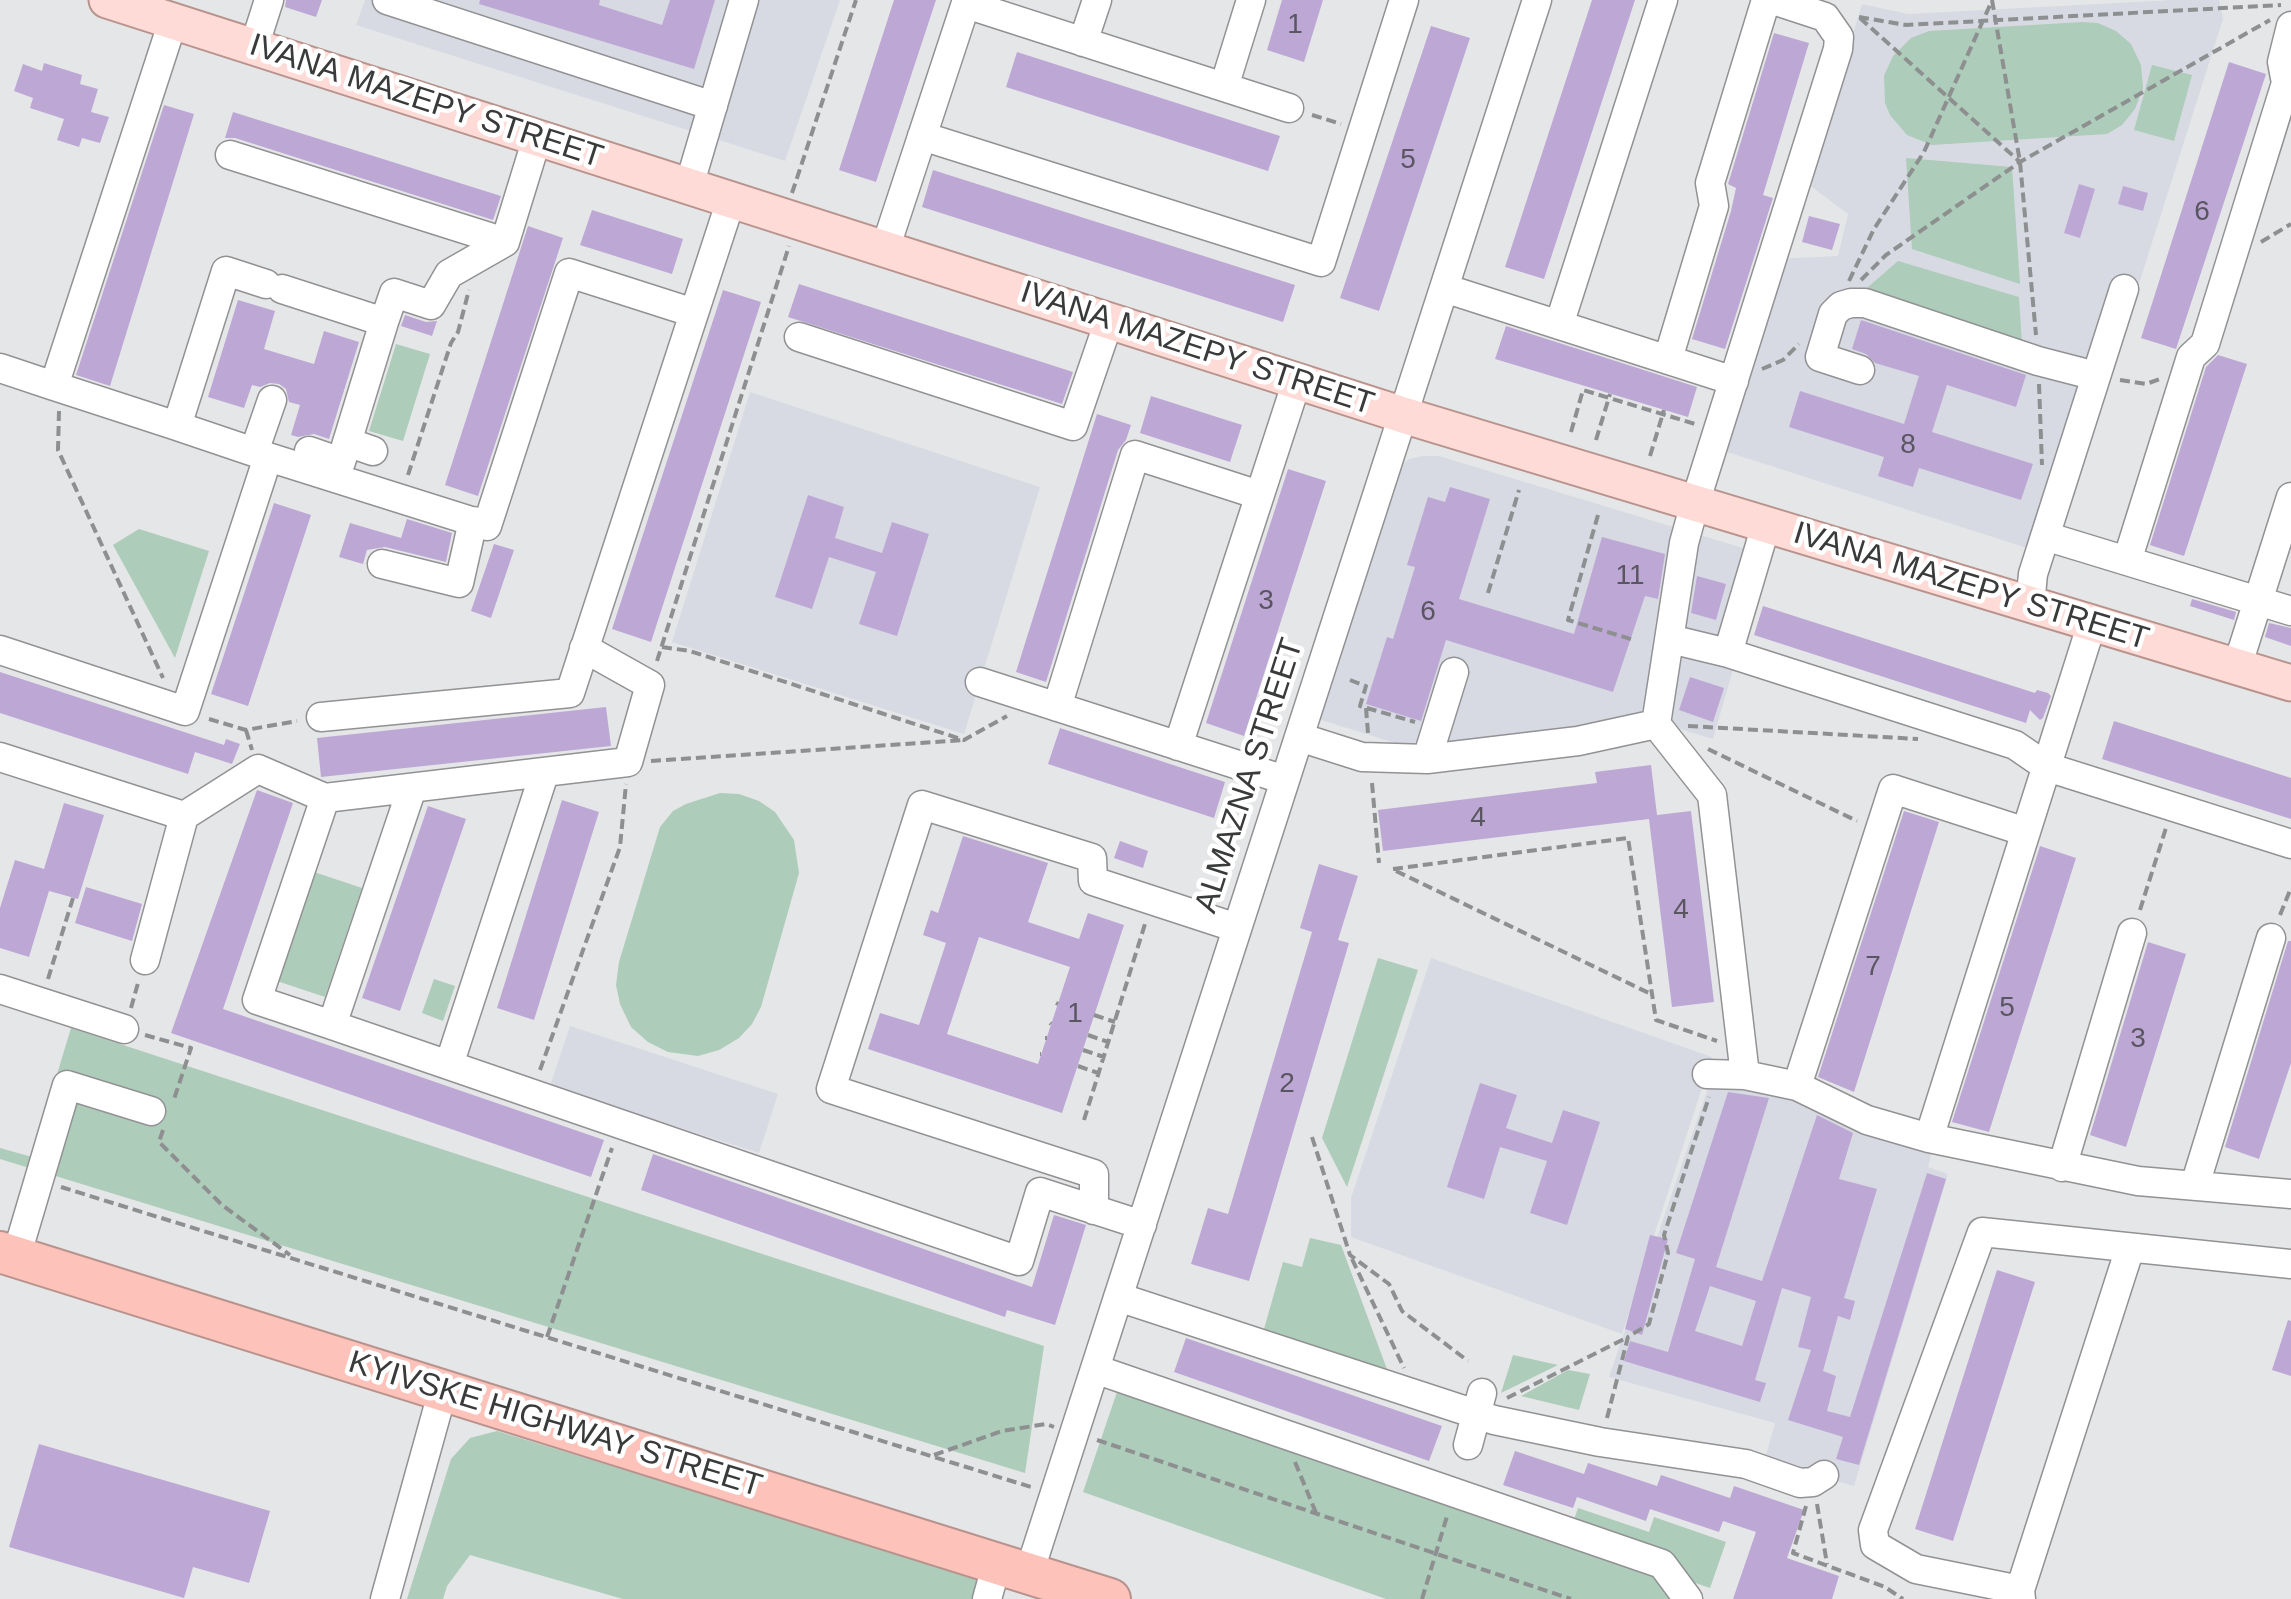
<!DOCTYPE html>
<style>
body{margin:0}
canvas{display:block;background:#e5e6e7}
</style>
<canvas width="2291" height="1599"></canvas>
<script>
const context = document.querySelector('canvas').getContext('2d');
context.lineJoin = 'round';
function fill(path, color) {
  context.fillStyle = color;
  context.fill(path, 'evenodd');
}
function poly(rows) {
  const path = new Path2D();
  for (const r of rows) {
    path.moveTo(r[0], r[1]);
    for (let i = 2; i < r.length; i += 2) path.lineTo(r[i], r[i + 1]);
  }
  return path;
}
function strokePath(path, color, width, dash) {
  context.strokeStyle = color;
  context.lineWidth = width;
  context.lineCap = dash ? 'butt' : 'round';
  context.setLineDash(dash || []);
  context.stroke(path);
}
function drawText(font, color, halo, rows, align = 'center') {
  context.font = font + ' Arial,sans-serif';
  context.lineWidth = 9;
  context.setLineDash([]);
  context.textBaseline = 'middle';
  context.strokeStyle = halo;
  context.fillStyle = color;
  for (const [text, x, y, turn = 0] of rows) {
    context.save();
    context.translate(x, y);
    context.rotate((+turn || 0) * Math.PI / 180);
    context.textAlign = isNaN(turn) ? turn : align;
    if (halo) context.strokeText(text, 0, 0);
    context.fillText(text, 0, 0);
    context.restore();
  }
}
const built = poly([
 [365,0,840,0,785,161,356,25],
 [2173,0,2219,0,2223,19,2063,523,2027,548,1718,449,1777,259,1838,256,1848,214,1808,184,1862,4,1908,14],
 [750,392,1040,487,964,734,672,642],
 [1423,456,1439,456,1766,555,1713,739,1650,720,1421,751,1315,718,1397,468,1409,459],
 [1431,958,1712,1057,1622,1334,1351,1237,1351,1198],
 [570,1026,778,1094,759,1153,550,1086],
 [1714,1071,1936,1135,1928,1167,1948,1174,1854,1486,1765,1459,1775,1423,1609,1377]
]);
const green = poly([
 [2083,22,2098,23,2116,31,2131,44,2141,65,2143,88,2135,109,2122,125,2107,134,1932,145,1907,135,1890,115,1885,103,1884,76,1893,56,1911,38,1929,31],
 [2152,65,2192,75,2174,141,2134,130],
 [1906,158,2012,167,2020,284,1912,249],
 [1898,261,2019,297,2022,344,1860,294],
 [396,344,430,354,403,441,369,431],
 [139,529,209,551,175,658,113,545],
 [720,793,739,794,759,801,775,812,794,840,799,873,761,1007,752,1024,739,1038,719,1050,698,1056,668,1052,648,1042,631,1027,620,1004,616,985,619,962,660,827,673,811,686,804],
 [314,872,362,888,325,997,277,981],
 [1378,958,1418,970,1347,1187,1322,1138],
 [434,979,455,986,443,1021,422,1013],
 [71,1028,1044,1346,1025,1473,0,1159,0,1148,32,1157],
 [1310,1238,1341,1245,1388,1372,1264,1329,1283,1262,1302,1267],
 [1513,1355,1558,1365,1501,1393],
 [1568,1370,1590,1374,1579,1410,1521,1396],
 [1119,1386,1568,1537,1578,1508,1649,1532,1654,1517,1726,1542,1710,1588,1678,1577,1670,1599,1386,1599,1083,1492],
 [497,1431,980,1579,975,1599,623,1599,470,1555,447,1586,443,1599,407,1599,451,1459,470,1438]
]);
const building = poly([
 [286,0,322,0,316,17,285,7],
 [480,0,600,0,599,5,662,25,670,0,715,0,694,69,479,4],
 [894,0,936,0,876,182,839,170],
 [1282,0,1323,0,1304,62,1267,50],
 [1592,0,1635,0,1544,279,1505,267],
 [1431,26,1470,38,1379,311,1340,298],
 [1774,33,1809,43,1763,195,1773,198,1725,349,1692,339,1731,211,1736,188,1728,184],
 [1017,52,1280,136,1268,171,1006,87],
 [2229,62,2266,74,2176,349,2141,338],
 [44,63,82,75,80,84,98,89,91,112,109,117,100,143,82,138,79,147,57,140,64,119,30,108,33,98,14,91,23,64,42,71],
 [164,105,194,114,110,386,76,375],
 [233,112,501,196,493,220,235,138,225,138],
 [933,170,1295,285,1283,322,922,207],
 [2079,184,2095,189,2080,238,2064,233],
 [2123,186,2148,193,2143,211,2118,204],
 [592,210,683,239,672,274,580,245],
 [1809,216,1840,224,1832,250,1802,242],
 [528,226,563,238,478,496,445,485],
 [799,284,1073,372,1062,404,788,317],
 [723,290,761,302,651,642,612,629],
 [238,300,275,311,264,349,314,364,324,331,359,342,329,439,314,434,298,437,291,435,300,405,289,402,286,389,279,384,270,383,260,387,252,385,244,408,208,397],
 [405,315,426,322,437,321,432,336,401,326],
 [1861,320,2026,375,2016,407,1947,385,1932,432,2033,464,2021,500,1919,468,1913,487,1878,476,1884,457,1789,427,1800,391,1904,424,1919,376,1875,363,1866,354,1852,349],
 [1506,326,1697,387,1688,417,1495,359],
 [2218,355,2247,364,2184,556,2150,545,2206,367],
 [1151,396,1242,425,1230,462,1140,433],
 [1097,414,1131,425,1126,440,1118,450,1046,682,1016,672],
 [1288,469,1326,481,1244,736,1206,723],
 [1450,487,1490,499,1459,599,1574,634,1602,537,1665,554,1658,599,1645,596,1613,692,1446,640,1421,721,1366,704,1387,637,1393,639,1415,567,1407,565,1428,497,1445,502],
 [808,495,844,507,835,538,882,553,892,522,929,534,897,636,859,624,876,572,829,557,812,609,775,597],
 [274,503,311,515,248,706,211,694],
 [407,519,452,533,446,562,385,547,367,550,363,564,339,557,350,523,401,538],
 [494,544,514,550,491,618,471,611],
 [1697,576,1726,584,1716,620,1691,613],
 [2192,599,2236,612,2234,620,2190,606],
 [1763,606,2035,693,2037,690,2048,693,2051,696,2043,718,2040,720,2030,710,2026,723,1754,635],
 [2269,623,2291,628,2291,646,2265,637],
 [0,672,224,745,226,739,240,744,232,764,195,752,188,774,0,713],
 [1690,677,1724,688,1713,722,1679,710],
 [606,707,611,746,321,777,317,738],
 [2114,721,2291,778,2291,819,2102,759],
 [1060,728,1225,782,1214,818,1048,764],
 [1651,765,1657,815,1691,811,1714,1002,1672,1007,1649,819,1383,851,1378,810,1597,783,1595,772],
 [257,790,293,803,223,1009,604,1140,591,1177,171,1033],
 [562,800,599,812,534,1020,497,1008],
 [64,803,104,815,78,899,49,891,29,957,0,948,0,908,15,860,44,869],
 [428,806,466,819,400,1011,362,998],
 [1904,811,1939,822,1854,1092,1818,1077],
 [963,836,1048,863,1028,922,1079,939,1088,913,1124,925,1062,1113,868,1049,880,1013,919,1025,946,943,923,935,931,910,938,913],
 [979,937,1070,967,1038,1064,947,1034],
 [1120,841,1148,851,1143,868,1114,858],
 [2040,846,2076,858,1989,1132,1952,1122],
 [1319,864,1358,876,1338,940,1349,943,1249,1281,1191,1264,1208,1208,1228,1214,1312,932,1300,928],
 [86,887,142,904,132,941,75,923],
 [2288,941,2291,941,2291,1063,2259,1159,2225,1147],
 [2148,942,2186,954,2126,1147,2090,1135],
 [1480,1083,1517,1095,1506,1128,1552,1143,1563,1110,1600,1122,1567,1225,1530,1213,1547,1161,1500,1147,1484,1199,1447,1187],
 [1728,1092,1769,1098,1716,1267,1762,1281,1817,1115,1853,1133,1839,1179,1877,1189,1844,1298,1855,1301,1850,1320,1838,1316,1823,1371,1836,1376,1827,1411,1850,1417,1927,1173,1946,1179,1859,1465,1836,1459,1843,1437,1788,1420,1811,1350,1798,1347,1811,1297,1782,1288,1755,1380,1766,1383,1760,1402,1624,1361,1630,1341,1668,1352,1695,1259,1676,1253],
 [1710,1286,1756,1301,1742,1346,1695,1331],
 [653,1154,1032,1287,1054,1215,1086,1225,1055,1325,1007,1310,1005,1317,641,1190],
 [1650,1235,1668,1239,1642,1335,1625,1329],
 [1997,1270,2035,1282,1953,1541,1915,1529],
 [2288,1320,2291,1321,2291,1376,2272,1370],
 [1186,1338,1442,1426,1429,1461,1174,1372],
 [39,1444,270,1511,249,1583,193,1567,184,1598,9,1547],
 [1515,1451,1584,1474,1588,1463,1657,1486,1661,1475,1730,1498,1734,1486,1804,1510,1787,1558,1839,1576,1832,1599,1733,1599,1756,1532,1723,1521,1719,1532,1650,1509,1646,1521,1577,1497,1573,1508,1503,1485]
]);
const path = poly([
 [1992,0,2020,162,2036,335],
 [1859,17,1906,25,2281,5],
 [1860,18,2020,162],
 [1312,115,1341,124],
 [792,193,856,0],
 [2261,242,2291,224],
 [1861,280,1886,255,2020,162,2270,20],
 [1849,281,1874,229,1924,152,1990,5],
 [1762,369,1783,360,1799,344],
 [2120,380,2146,384,2160,379],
 [2039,384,2042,465],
 [59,411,58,450,163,678],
 [1571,432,1583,390,1695,424],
 [1596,440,1610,394],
 [1650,456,1664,410],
 [408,475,451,343,458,332,469,290],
 [1598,515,1568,620,1634,640],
 [1488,593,1519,490],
 [662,647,690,651,964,740,1007,716],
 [657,661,789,246],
 [1350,680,1366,686,1360,706,1415,722],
 [1366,708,1368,733],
 [209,719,246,730,297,721],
 [1688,726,1918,739],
 [246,730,252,750],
 [1708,749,1857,821],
 [651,761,964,740],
 [1372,783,1379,863],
 [1393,869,1628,838,1656,1020,1717,1041],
 [1396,871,1653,995],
 [2140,910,2166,828],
 [2280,915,2291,888],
 [48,979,73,898],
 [1056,1003,1058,1004],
 [131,1008,138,983],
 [1094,1015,1115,1022],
 [1050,1023,1051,1024],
 [145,1035,191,1048,173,1102],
 [1088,1035,1108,1042],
 [1045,1038,1047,1038],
 [1083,1050,1104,1057],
 [1040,1054,1041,1054],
 [1078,1066,1098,1073],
 [540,1070,620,847,626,784],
 [1084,1120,1145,924],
 [163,1130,159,1142,222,1205,290,1255],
 [1312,1137,1350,1255,1389,1284,1402,1311,1468,1361],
 [61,1187,1031,1487],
 [1352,1259,1404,1368],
 [547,1337,612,1148],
 [1507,1398,1628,1337],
 [1607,1418,1628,1337,1649,1324,1668,1253,1664,1235,1709,1097],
 [1097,1440,1571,1599],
 [934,1455,1002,1431,1046,1424,1054,1427],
 [1295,1462,1316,1513],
 [1817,1504,1827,1564],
 [1806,1506,1793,1553,1885,1587,1903,1599],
 [1422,1599,1448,1513]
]);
const minor = poly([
 [387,0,713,106],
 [1773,0,1825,17,1839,37,1838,49,1695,503,1684,543,1656,724,1712,795,1745,1075,1797,1086,1867,1120,1929,1138,2138,1181,2291,1194],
 [966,4,1289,108],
 [1083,42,1097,0],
 [254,47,269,0],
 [1224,87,1251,0],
 [922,136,1321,262,1404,0],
 [230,155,505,242],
 [689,186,744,0],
 [885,249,967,0],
 [266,284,226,271,177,426,254,452,272,400],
 [1444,288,1734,381],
 [282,289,384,322,341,462,309,451],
 [384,322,394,293,431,305,449,274,505,242,537,138],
 [1559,325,1663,0],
 [799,337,1073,426,1109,321],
 [1668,359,1714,206,1710,183,1766,0],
 [0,368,54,386,173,21],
 [1860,370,1820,357,1833,314,1841,306,1851,303,1865,303,2038,361,2096,376],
 [54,386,177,426],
 [347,442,373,451],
 [1766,525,1728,653,2015,745,2047,767,2291,844],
 [2045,536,2291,611],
 [2127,561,2191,357,2205,344,2286,83,2282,62,2291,26],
 [382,564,459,583,473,521],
 [2030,605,2033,574,2124,289],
 [1670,639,1728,653],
 [0,650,185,711,268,457,487,526,569,273,694,313],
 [2237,667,2291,497],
 [980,682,1285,780],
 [1057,707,1135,455,1259,495],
 [321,717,570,693,731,200],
 [1299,737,1362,757,1427,759,1578,741,1656,724],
 [1178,746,1297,381],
 [0,757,184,816,258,769,325,798,628,762,650,685,584,648],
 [1427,759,1454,672],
 [412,788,332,1025,1019,1261,1040,1192,1142,1225],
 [325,798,257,1000,332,1025],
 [145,960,184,816],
 [0,989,124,1029],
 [449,1065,544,774],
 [1707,1074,1745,1075],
 [1797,1086,1893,789,2026,832],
 [1929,1138,2092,623],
 [2062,1167,2132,933],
 [2195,1185,2271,938],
 [1094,1210,1094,1174,831,1089,922,805,1092,858,1093,881,1237,928],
 [16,1257,67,1085,151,1111],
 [1118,1297,1494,1420,1600,1442,1746,1464,1800,1483,1813,1482,1824,1475],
 [1095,1369,1662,1564,1688,1599],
 [1468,1445,1482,1393],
 [1029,1573,1537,0],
 [2020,1590,2130,1248],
 [385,1599,443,1390],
 [987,1599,997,1563],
 [2021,1599,2020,1590,1916,1569,1875,1545,1873,1530,1982,1232,2291,1264]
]);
const major = poly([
 [107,0,1403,415,2291,683]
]);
const highway = poly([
 [0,1252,1110,1599]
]);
const numberNames = [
 ["1",1295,25],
 ["5",1408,160],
 ["6",2202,212],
 ["8",1908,445],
 ["11",1630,576],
 ["3",1266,601],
 ["6",1428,612],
 ["4",1478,818],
 ["4",1681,910],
 ["7",1873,967],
 ["5",2007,1008],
 ["1",1075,1014],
 ["3",2138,1039],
 ["2",1287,1084]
];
const streetNames = [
 ["IVANA MAZEPY STREET",426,102,18],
 ["IVANA MAZEPY STREET",1197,349,18],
 ["IVANA MAZEPY STREET",1971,587,17],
 ["ALMAZNA STREET",1250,776,-72],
 ["KYIVSKE HIGHWAY STREET",555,1425,17]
];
fill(built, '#d8dae3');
fill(green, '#adccb9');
fill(building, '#bda8d5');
strokePath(minor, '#929294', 31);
strokePath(major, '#b8938d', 39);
strokePath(highway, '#b8938d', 44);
strokePath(path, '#8e8f90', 4, [10, 5]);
strokePath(minor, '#fff', 28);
strokePath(major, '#fedbd6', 35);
strokePath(highway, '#fdc3ba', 40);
drawText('28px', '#5a5661', null, numberNames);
drawText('32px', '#393a3a', '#fff', streetNames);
</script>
